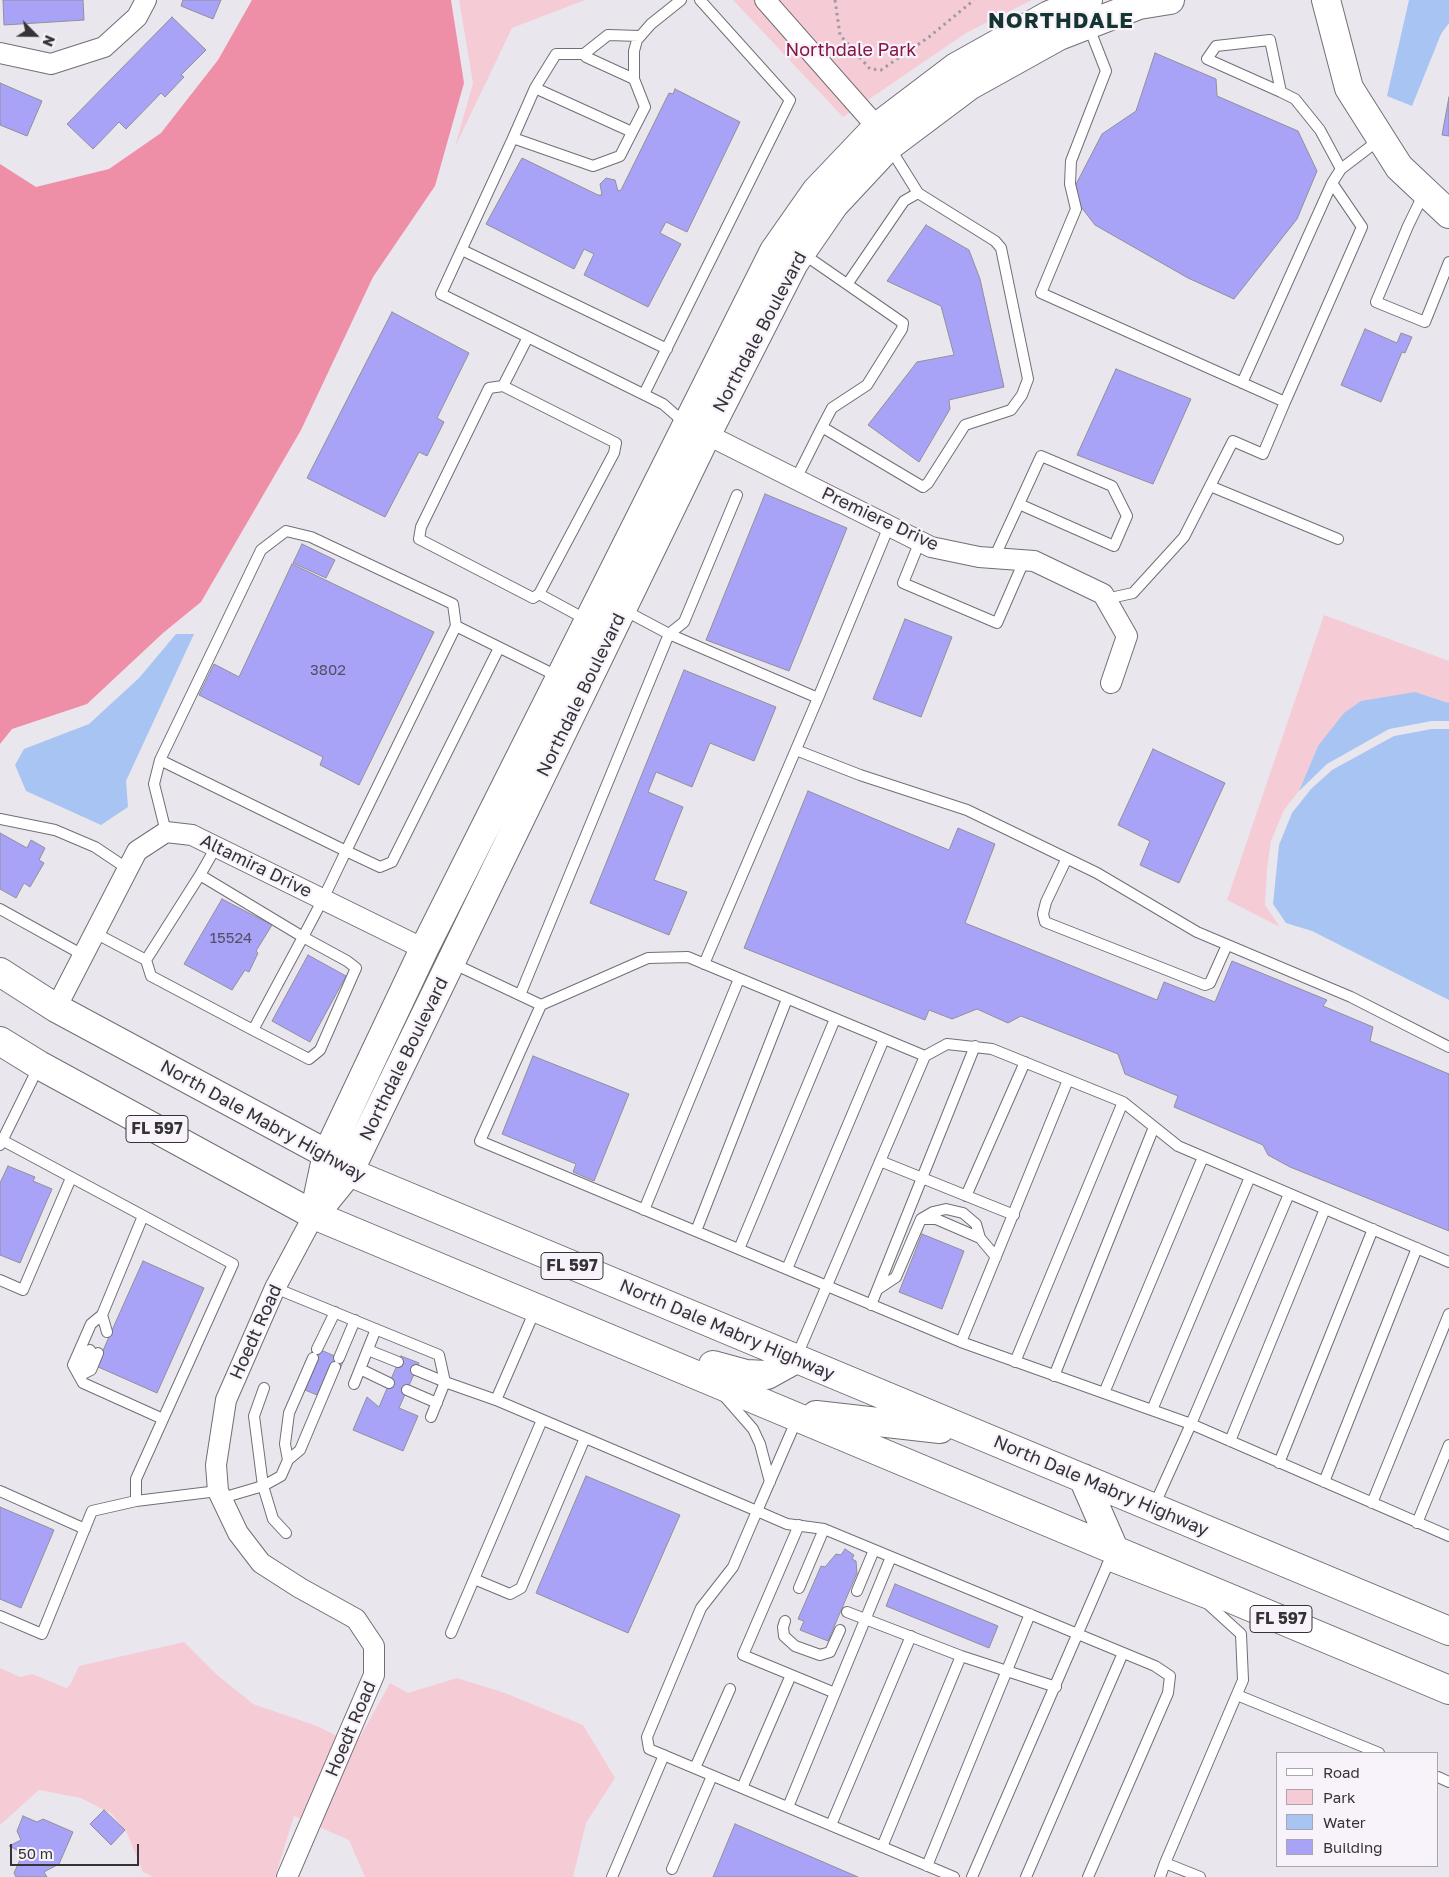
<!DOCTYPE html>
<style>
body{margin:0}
#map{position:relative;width:1449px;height:1877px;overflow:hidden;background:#eae6ed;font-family:"Golos Text",sans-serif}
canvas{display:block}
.legend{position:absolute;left:1276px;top:1752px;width:162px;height:115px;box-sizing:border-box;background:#f8f3fb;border:1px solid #aaa6ac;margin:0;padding:6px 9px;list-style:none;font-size:15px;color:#353336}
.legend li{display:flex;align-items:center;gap:10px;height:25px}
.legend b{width:25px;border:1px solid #aaa6ac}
.north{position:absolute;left:10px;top:10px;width:50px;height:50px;-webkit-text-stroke:4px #f8f3fb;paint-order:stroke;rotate:113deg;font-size:14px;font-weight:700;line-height:20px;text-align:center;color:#353336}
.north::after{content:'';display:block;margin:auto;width:18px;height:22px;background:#353336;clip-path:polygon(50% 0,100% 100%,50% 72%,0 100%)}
.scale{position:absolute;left:10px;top:1844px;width:129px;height:22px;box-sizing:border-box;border:2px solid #353336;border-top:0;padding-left:6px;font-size:15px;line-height:18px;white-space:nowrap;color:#353336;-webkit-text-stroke:4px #f8f3fb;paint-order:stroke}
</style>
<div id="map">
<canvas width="1449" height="1877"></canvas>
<ul class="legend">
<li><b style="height:6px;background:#fff"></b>Road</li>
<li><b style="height:14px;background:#f5ccd5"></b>Park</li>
<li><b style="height:14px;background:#a8c4f2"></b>Water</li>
<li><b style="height:14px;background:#a8a3f7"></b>Building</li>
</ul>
<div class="north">N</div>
<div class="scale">50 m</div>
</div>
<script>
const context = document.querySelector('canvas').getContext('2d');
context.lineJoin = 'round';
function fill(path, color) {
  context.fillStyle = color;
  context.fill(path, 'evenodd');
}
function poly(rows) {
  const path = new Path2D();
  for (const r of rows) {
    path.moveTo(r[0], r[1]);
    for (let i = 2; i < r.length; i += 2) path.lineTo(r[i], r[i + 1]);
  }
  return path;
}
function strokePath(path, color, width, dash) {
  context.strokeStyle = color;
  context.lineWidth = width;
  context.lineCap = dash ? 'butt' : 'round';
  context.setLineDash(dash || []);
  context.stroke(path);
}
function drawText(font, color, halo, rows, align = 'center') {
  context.font = font + ' "Golos Text",sans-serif';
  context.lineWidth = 4.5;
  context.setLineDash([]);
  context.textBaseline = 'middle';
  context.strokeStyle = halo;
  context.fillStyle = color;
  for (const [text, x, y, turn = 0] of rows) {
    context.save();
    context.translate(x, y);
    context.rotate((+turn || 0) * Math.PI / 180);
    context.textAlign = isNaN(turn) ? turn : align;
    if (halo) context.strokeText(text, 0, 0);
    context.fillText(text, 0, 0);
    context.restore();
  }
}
const green = poly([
 [459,0,585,0,512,28,455,147,473,83],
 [733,0,1032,0,966,33,843,117],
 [1324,615,1449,661,1449,703,1415,692,1318,746,1299,791,1284,810,1271,841,1267,869,1265,905,1280,927,1227,900],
 [184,1642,216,1674,253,1704,317,1726,337,1736,301,1819,294,1816,275,1877,154,1877,143,1872,127,1833,112,1814,81,1798,39,1790,0,1825,0,1668,20,1677,32,1674,66,1688,70,1685,79,1666],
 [457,1678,505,1693,583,1725,615,1778,586,1823,573,1877,365,1877,349,1840,319,1827,355,1746,390,1683,408,1693]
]);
const forest = poly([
 [252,0,451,0,464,83,435,186,373,277,301,430,201,602,163,633,87,704,12,729,0,744,0,164,36,187,109,169,161,133,218,60]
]);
const water = poly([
 [1409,0,1449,0,1449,23,1441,34,1412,106,1387,96],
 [176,634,194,634,126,781,128,807,101,825,26,791,15,765,24,749,89,724,139,678],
 [1415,692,1449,703,1449,721,1432,721,1389,729,1327,764,1299,791,1318,746,1344,713,1361,701],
 [1432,729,1449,729,1449,1000,1312,931,1286,923,1273,904,1279,845,1292,813,1311,789,1332,770,1394,736]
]);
const building = poly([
 [3,0,83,0,84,20,4,25,3,0],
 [183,0,221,0,213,19,181,6,183,0],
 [172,17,206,50,181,75,184,77,165,97,161,93,126,129,119,122,93,149,67,124,172,17],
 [1155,53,1216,79,1217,96,1298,131,1317,171,1297,219,1234,299,1188,278,1095,225,1071,194,1102,134,1136,111,1155,53],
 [0,83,42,101,27,136,0,125,0,83],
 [675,89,740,122,687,232,666,222,660,233,681,244,648,307,584,275,594,254,584,249,574,269,486,224,522,158,598,195,602,195,600,184,606,178,615,180,618,191,621,190,669,93,673,94,675,89],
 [1449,97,1449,136,1442,135,1449,97],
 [926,225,969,250,980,279,1004,387,949,400,950,409,919,462,868,425,917,362,954,355,941,306,887,281,926,225],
 [392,312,469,353,437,418,444,422,427,456,419,452,385,517,307,478,392,312],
 [1365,329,1397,343,1401,333,1412,337,1405,353,1402,352,1381,402,1341,385,1365,329],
 [1116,369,1191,399,1153,484,1077,455,1116,369],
 [765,494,847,528,789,671,706,640,765,494],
 [302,544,335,560,326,578,293,563,302,544],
 [292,564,434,632,359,785,320,765,323,757,199,695,214,664,239,677,292,564],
 [905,619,952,637,921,717,873,699,905,619],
 [684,670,776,707,754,761,710,743,692,787,656,772,648,792,683,807,654,880,687,892,669,935,590,903,684,670],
 [1153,749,1225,783,1179,883,1140,865,1150,841,1118,825,1153,749],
 [808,791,949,850,958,828,995,844,965,923,1157,1000,1164,982,1215,1002,1232,961,1327,1000,1323,1006,1373,1027,1370,1041,1449,1074,1449,1231,1290,1167,1268,1155,1263,1145,1174,1107,1178,1096,1125,1074,1118,1054,1021,1016,1008,1023,977,1009,952,1019,929,1010,925,1020,744,948,808,791],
 [0,833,27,848,31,840,45,848,39,860,44,863,30,887,24,883,16,898,0,889,0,833],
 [222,899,272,925,256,951,258,953,249,972,245,970,232,990,184,964,222,899],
 [308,955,346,976,310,1042,272,1021,308,955],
 [533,1056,629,1094,594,1181,573,1172,576,1164,502,1134,533,1056],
 [8,1166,35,1177,33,1181,52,1189,20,1263,0,1255,0,1183,8,1166],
 [922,1234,964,1251,942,1309,899,1292,922,1234],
 [143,1261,204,1288,157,1393,96,1366,143,1261],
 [314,1347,344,1360,340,1369,330,1365,317,1395,305,1390,318,1360,310,1356,314,1347],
 [401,1356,419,1363,399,1408,418,1416,403,1451,353,1430,367,1397,379,1407,401,1356],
 [586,1476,680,1515,628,1633,536,1593,586,1476],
 [0,1507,54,1530,21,1608,0,1599,0,1507],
 [845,1549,854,1555,852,1559,856,1561,857,1573,828,1641,800,1630,804,1621,798,1619,821,1566,825,1567,836,1554,841,1555,845,1549],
 [895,1584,998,1626,989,1648,886,1606,895,1584],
 [104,1810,125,1830,111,1845,90,1824,104,1810],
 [23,1816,37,1822,43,1819,73,1832,59,1864,44,1872,47,1877,16,1877,14,1873,23,1853,9,1846,21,1840,17,1831,23,1816],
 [735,1824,858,1877,713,1877,735,1824]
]);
const path = poly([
 [835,0,840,35,870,69,881,70,929,37,974,0]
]);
const lane = poly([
 [681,0,651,24,637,40,634,51,634,79,645,107,620,156,593,166,513,138,441,294,663,404,686,424],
 [1088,25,1106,71,1071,161,1070,184,1076,209,1041,293,1285,402,1362,227,1332,183,1341,169,1379,140],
 [584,54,608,35,639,36],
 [535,88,556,54,584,54,586,57,634,79],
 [1281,92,1270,40,1216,46,1207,59,1281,92,1295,99,1320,130,1341,169],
 [513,138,535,88,632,132],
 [1424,193,1408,226,1376,302,1425,322,1449,262],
 [462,250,667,349],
 [802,253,903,323,902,329,867,385,832,408,822,427,923,487,928,483,965,425,1011,410,1022,395,1028,379,1001,248,995,241,918,193,890,148],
 [848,283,904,201,918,193],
 [1242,383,1332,183],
 [503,386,489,388,421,527,419,539,533,598,539,594,614,453,616,443,503,386,528,337],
 [644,394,790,100,700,0],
 [796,479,822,427],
 [1210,486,1338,539],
 [737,495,684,622,669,634,818,698,889,526],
 [920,541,903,583,997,623,1024,561],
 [994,558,1019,504,1041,456,1112,486,1127,516,1114,546,1019,504],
 [539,594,587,620],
 [1106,599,1133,593,1184,537,1233,441,1263,454,1285,402],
 [456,626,346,851,380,867,392,862,499,648],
 [796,750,860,775,967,810,1097,873,1197,932,1351,997,1449,1047],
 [160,760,261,550,286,531,311,537,453,604,456,626,559,677],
 [0,819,55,830,95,847,128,869],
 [1066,860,1046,902,1043,914,1045,922,1205,985,1210,983,1227,945],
 [200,875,216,847],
 [0,909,83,955],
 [95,933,146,960,200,875,303,937,347,961,356,968,320,1050,309,1059,253,1030,303,937,323,899,346,851,160,760,154,784,166,832],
 [146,960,151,976,253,1030],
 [452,963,541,1005,648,958,688,957,925,1056,796,1358],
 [704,964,818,698],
 [520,995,669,634,622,609],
 [541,1005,480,1141,961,1342,1191,1424,1289,1194],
 [925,1056,947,1044,992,1049,1123,1102,1178,1146,1449,1262],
 [0,1139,233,1264,136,1479,136,1501],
 [0,1145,39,1066],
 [880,1161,1014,1215],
 [966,1196,1025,1062],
 [644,1210,739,979],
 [143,1216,102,1315,91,1324,73,1365,83,1383,163,1419],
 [923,1219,936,1219,980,1238],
 [696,1231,787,999],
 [739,1249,835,1019],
 [787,1269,884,1039],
 [0,1280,23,1290,71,1178],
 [275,1288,439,1355,445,1382,496,1400,536,1308],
 [878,1289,896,1277,921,1219,933,1212,946,1209,963,1213,976,1224,980,1238,996,1257],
 [871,1305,975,1046],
 [102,1315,107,1332],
 [961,1342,1068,1080],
 [317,1349,335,1312],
 [368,1350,398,1362],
 [339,1358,355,1320],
 [1015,1362,1123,1102],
 [360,1369,389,1383],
 [416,1370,445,1382,431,1417],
 [79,1376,91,1370,98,1353],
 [79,1376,90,1350],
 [1054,1376,1154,1127],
 [354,1384,376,1329],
 [264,1388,254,1416,263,1486,273,1519,286,1533],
 [407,1390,437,1403],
 [1104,1393,1203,1157],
 [725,1397,753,1429,760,1444,770,1482],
 [496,1400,757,1511,733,1567,701,1608,647,1737,649,1749,954,1877],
 [1152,1410,1250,1177],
 [797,1419,757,1511,787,1524,824,1529,1155,1666,1170,1676,1168,1693,1088,1877],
 [1230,1441,1325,1209],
 [288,1460,300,1450,335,1367],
 [1279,1463,1373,1229],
 [1324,1482,1417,1248],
 [0,1491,85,1529],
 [222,1498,263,1486,281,1476,288,1460,285,1444,289,1413,313,1358],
 [1372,1503,1449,1314],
 [1154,1506,1191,1424,1449,1536],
 [1417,1523,1449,1445],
 [799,1525,743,1655,835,1693],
 [1107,1565,1208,1604,1241,1634,1243,1680,1165,1863,1200,1877],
 [474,1579,510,1594,521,1588,585,1438],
 [799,1588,824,1529],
 [857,1591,874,1550],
 [847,1612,961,1656,1056,1687],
 [0,1616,42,1634,92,1511,136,1501,218,1491],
 [785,1621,783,1627,784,1636,795,1646,820,1655,830,1652,840,1630],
 [451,1633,542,1420],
 [1237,1695,1379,1753],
 [695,1768,730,1689],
 [1438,1777,1449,1782],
 [742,1788,791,1675],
 [788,1807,891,1557],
 [831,1825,911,1636],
 [882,1847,961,1656],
 [927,1866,1030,1614],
 [672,1869,712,1776],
 [612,1877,664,1755],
 [972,1877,1110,1559],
 [1026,1877,1123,1653],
 [1160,1877,1165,1863]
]);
const street = poly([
 [765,0,877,127,884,138],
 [0,53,51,64,104,47,137,17,146,0],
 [694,428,931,547,979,557,1034,561,1103,594,1127,636,1111,683],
 [56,1008,137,851,166,832,192,835,424,949],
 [287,1877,374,1675,374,1646,356,1619,300,1588,261,1563,238,1533,218,1491,216,1465,226,1400,275,1288,314,1215]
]);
const secondary = poly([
 [1326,0,1349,88,1399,167,1449,214],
 [315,1210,327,1154,424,949,774,251,816,191,877,127,956,67,1049,15,1088,0],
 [314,1215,349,1172,707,434,794,263,834,205,889,146,969,86,1059,36,1139,5,1170,0]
]);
const primary = poly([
 [0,972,56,1008,327,1154,349,1172,1449,1631],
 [0,1041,39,1065,314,1215,1449,1690],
 [713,1365,746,1374,767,1375,796,1359],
 [816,1415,940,1429],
 [1083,1478,1114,1549]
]);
const numberNames = [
 ["3802",328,670],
 ["15524",231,938]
];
const shields = [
 [157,1129,62],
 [572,1266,62],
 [1281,1619,62]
];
const shieldNames = [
 ["FL 597",157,1129],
 ["FL 597",572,1266],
 ["FL 597",1281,1619]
];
const parkNames = [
 ["Northdale Park",851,50]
];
const streetNames = [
 ["Northdale Boulevard",760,332,-62],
 ["Premiere Drive",880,519,25],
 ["Northdale Boulevard",581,695,-64],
 ["Altamira Drive",256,866,26],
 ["Northdale Boulevard",404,1059,-64],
 ["North Dale Mabry Highway",263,1121,29],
 ["North Dale Mabry Highway",727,1330,23],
 ["Hoedt Road",256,1332,-66],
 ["North Dale Mabry Highway",1101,1486,23],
 ["Hoedt Road",351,1729,-67]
];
const districtNames = [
 ["NORTHDALE",1061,21]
];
fill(green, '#f5ccd5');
fill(forest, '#ef8ea7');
fill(water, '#a8c4f2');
fill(building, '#a8a3f7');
strokePath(building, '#909098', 1);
strokePath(lane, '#726e75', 12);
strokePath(street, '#726e75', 22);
strokePath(secondary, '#726e75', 30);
strokePath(primary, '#726e75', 30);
strokePath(path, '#9e9aa0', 3, [2.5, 4]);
strokePath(lane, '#fff', 10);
strokePath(street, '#fff', 20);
strokePath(secondary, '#fff', 28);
strokePath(primary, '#fff', 28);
drawText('15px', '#524f66', null, numberNames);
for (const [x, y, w] of shields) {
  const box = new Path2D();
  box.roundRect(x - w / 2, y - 13.5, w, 27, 4);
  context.fillStyle = '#f8f3fb';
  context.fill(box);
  strokePath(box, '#353336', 1);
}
drawText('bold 16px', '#353336', null, shieldNames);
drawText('18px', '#871543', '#f8f3fb', parkNames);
drawText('18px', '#353336', '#f8f3fb', streetNames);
context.letterSpacing = '1px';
drawText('bold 22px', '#143531', '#f8f3fb', districtNames);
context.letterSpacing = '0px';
</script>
